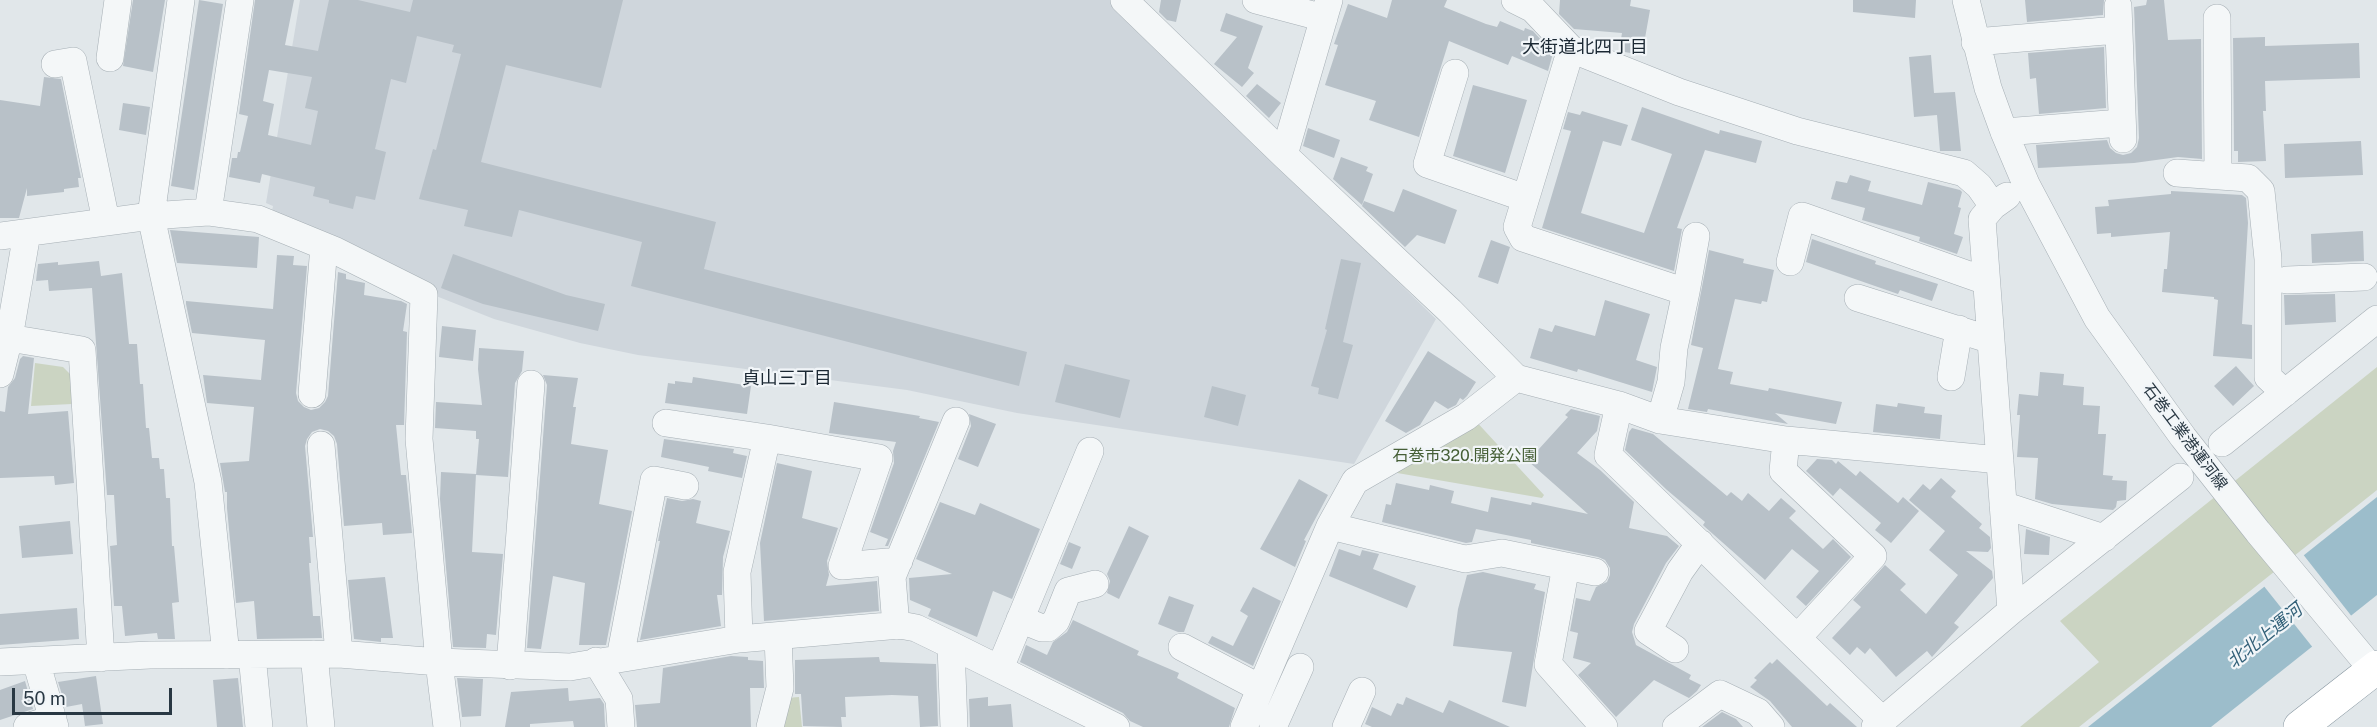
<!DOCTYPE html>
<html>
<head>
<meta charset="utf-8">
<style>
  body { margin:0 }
  #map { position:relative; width:2377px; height:727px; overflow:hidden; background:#e1e7ea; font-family:"Public Sans",sans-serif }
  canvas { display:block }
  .scale { position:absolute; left:12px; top:688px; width:160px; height:27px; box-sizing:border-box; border:3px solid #293843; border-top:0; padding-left:8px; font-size:18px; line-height:21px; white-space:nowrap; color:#293843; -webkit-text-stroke:4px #f1f5f8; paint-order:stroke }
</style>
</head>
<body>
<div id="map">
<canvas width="2377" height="727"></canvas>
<div class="scale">50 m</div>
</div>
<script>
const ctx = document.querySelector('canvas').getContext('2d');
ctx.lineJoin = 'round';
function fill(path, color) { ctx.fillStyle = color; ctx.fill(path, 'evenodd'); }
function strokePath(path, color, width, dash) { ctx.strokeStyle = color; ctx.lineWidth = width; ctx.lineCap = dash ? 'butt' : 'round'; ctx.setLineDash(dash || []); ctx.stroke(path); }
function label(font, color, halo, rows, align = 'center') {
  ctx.font = font + ' "Public Sans","Noto Sans JP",sans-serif'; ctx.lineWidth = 4.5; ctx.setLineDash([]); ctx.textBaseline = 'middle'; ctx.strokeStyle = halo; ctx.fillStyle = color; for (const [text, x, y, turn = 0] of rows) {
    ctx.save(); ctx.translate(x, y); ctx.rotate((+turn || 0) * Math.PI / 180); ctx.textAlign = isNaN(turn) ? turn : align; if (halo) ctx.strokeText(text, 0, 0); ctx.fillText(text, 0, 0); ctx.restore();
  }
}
fill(new Path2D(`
  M300,0H1110L1436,319L1354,464L1017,413L907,390L638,355L580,343L494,319L416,288L270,222L273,206L266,203Z`), '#cfd6dc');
fill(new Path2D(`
  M35,363L63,367L71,375L72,404L31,406Z
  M2377,367V490L2079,727H2020L2099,662L2060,621Z
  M1473,418L1544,495L1542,498L1380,470Z
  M799,697L802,727H778L787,698Z`), '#cbd4c2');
fill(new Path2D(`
  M2377,497V595L2211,727H2088Z`), '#9cbdcb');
fill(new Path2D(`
  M2302,553L2353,618L2314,649L2263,585Z`), '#e1e7ea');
fill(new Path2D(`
  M133,0H165L153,72L123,66Z
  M199,0L223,4L194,190L171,186Z
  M255,0H294L285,45L318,51L329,0H358L410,12L413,0H623L601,88L506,65L481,162L716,222L704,269L1027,352L1019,386L631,286L642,242L519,210L512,237L464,226L468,210L419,199L433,149L436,150L461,54L452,52L454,45L417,36L406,83L391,79L375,149L386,152L375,200L356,196L353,209L329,203V200L313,196L315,187L262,174L260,183L229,177L232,158H237L238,152H240L248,116L239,114ZM269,70L312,77L305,108L318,111L311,145L268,135L274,104L263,101Z
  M1161,0H1181L1176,22L1167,20L1159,12Z
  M1392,0H1447L1444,7L1486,24L1497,27L1500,21L1524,31L1525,28L1533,31L1553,53L1548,71L1512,56L1508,65L1449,41L1419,137L1369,120L1376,101L1325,85L1338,45L1334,44L1348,4L1387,18Z
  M1560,0H1631L1630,6L1650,10L1642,55L1619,51L1622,33L1574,29L1559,14Z
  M1853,0H1916L1915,18L1853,12Z
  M2025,0H2104L2103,15L2027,22Z
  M2147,0H2164L2168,40L2201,39L2202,159L2178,157L2134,163L2038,168L2036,145L2107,140L2110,148L2116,153L2123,155L2131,153L2137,147L2139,138L2134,7L2146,5Z
  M1226,13L1263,26L1248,68L1254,73L1242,87L1214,64L1237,37L1220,31Z
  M2265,37V46L2359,43L2360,78L2265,81L2266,111H2263L2266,161L2238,162V151H2234L2233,38Z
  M2104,47L2106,108L2039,114L2036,78L2030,79L2028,53Z
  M1931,55L1934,93L1955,92L1961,151H1940L1937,115L1914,117L1909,57Z
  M44,77L61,79L81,178H78L79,187L64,189V192L27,196V188L19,218H0V100L40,106Z
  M1257,84L1281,103L1269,118L1246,96Z
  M1473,85L1527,100L1505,173L1453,156Z
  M123,103L150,107L146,135L119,130Z
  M1642,107L1719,134L1720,130L1762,141L1756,163L1705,150L1677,228L1682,229L1674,271L1542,228L1571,131L1563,129L1568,112L1580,115L1582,111L1628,125L1621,146L1603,141L1581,213L1644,233L1672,154L1631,140Z
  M1308,128L1340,140L1334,158L1303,146Z
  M2361,141L2363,175L2285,178L2284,144Z
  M1341,157L1368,167L1366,171L1373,174L1362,205L1333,179Z
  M1850,175L1871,181L1868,191L1922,205L1928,182L1960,190L1962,192L1958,207L1961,208L1954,234L1963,237L1957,254L1919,241L1920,237L1862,220L1865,208L1831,199L1836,181L1847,183Z
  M1403,189L1457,210L1445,244L1417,235L1405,247L1362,206L1364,201L1394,212Z
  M2171,191L2242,195L2246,198L2248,223L2242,324L2252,325V359L2213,356L2218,300L2214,299V297L2162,292L2164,269H2167L2170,232L2111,237V233L2097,234L2095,207L2109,206L2108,200L2171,194Z
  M170,230L259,237L257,268L177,263Z
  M2363,231L2364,261L2312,263L2311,234Z
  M1812,239L1876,261L1875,264L1938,284L1932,301L1900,290L1898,294L1806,262Z
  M1491,240L1510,247L1498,284L1478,277Z
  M1709,250L1744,259L1743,263L1774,270L1767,302L1762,301L1761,304L1735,299L1718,369L1733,372L1730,384L1768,391L1769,388L1842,402L1836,424L1775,413L1788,424L1708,409L1707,412L1688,409L1703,348L1691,345Z
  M453,254L566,295L605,304L598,331L483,304L441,288Z
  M277,255L294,256L293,265L307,266L296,393L298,401L304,407L311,410L319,408L325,402L328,396L338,272L346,274V279L365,283L364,295L401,301L407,304L403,331L407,332L404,425H396L401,475H406L412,533L383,535L382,523L344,526L337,444L334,436L328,431L320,429L312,432L307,439L305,446L313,537H309L311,563H309L313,616H320L322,638L257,639L254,601L236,603L227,508V492H225L220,463L249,461L254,407L207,403L203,375L261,380L265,340L192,333L186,304V301L273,309Z
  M1341,259L1361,263L1343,342L1353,345L1338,399L1318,394L1319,388L1311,386L1327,330L1325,329Z
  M99,261L101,276L122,273L129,344H137L140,384H143L146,428H149L152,458H159L160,469H164L166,498H170L172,546H174L179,602L172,603L175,639H158L157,633L125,636L122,606H114L110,546L117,545L114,495H107L92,288L49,291L48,280L36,281L38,264L58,262V265Z
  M2335,294L2336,322L2285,325L2284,295Z
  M1605,300L1650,314L1636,360L1657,367L1652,392L1578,369L1577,372L1530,358L1539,328L1552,332L1555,325L1595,336Z
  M442,326L476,330L473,361L439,357Z
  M479,348L524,351L522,371L515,383L508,477L476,475L479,439H476V431L435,428L436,402L482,405L478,369Z
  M1428,351L1476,382L1467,396L1463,400L1460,398L1456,405L1448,409L1435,401L1420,425L1406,433L1385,421Z
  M23,356L34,358L28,414L68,411L74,483L55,485L54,476L0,478V411L5,412L8,387L15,378L20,359Z
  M1065,364L1130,380L1120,418L1055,402Z
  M2236,366L2254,386L2233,406L2214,386Z
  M2040,372L2064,374L2063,385L2084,387L2083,405L2100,406L2098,434H2106L2103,475L2113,476L2112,480L2127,481L2126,500L2117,501L2116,507L2113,510L2052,504L2035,499L2038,458L2017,457L2020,415H2017L2019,394L2038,396Z
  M543,375L578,378L573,407H576L571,444L608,450L599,504L632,511L606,645H579L585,583L553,576L541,649L527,648L547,385Z
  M693,377L751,386L747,414L665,403L668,383L675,384V381L692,383Z
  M1212,386L1246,395L1238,426L1204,417Z
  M834,402L920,416L919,418L939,422L888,546H885L888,539L870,532L894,463L893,451L896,442L829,433Z
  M1898,403L1925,407L1924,413L1942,415L1940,439L1873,432L1876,404L1897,407Z
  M1571,409L1600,416L1597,431L1577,453L1600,470L1634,502L1629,528L1667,536L1679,546L1666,563L1634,624L1632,632L1636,645L1691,675L1689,679L1701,685L1697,691L1689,698L1654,680L1616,717L1578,675L1591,663L1573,658L1578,633L1570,631L1576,598L1590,601L1596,587L1607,582L1610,575V568L1605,560L1598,557L1531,543V540L1476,529L1472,542L1466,543L1382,522L1386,504L1391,505L1396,483L1429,490L1430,485L1454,491L1451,503L1488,512L1491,497L1531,505L1532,502L1588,514L1528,461L1568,417L1565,415Z
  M969,414L996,424L978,467L958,459L971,426Z
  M1632,428L1653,434L1727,496L1731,492L1742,501L1748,493L1769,511L1781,498L1796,511L1789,518L1823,549L1833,539L1851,557L1806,606L1796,597L1819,571L1792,549L1765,580L1705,527L1703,525L1705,522L1667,490L1625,450L1629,432Z
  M664,439L734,449L733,453L747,456L742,478L708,471L709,467L661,457Z
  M1817,459L1832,460L1836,464L1838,461L1856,476L1860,471L1898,503L1903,497L1919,511L1891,543L1875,530L1881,523L1840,488L1833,496L1806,471Z
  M777,463L812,471L802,518L838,528L827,561L829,575L826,586L877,581L879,611L764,621L760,543Z
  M441,472L476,474L472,552L503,554L496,635L487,634L486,648L453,647L440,499Z
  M1941,478L1956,491L1951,497L1982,524L1979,528L1990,537L1991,548L1988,552L1966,551L1992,571L1993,578L1954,623L1959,627L1932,657L1927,651L1896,677L1870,648L1865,654L1857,647L1850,655L1832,638L1861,607L1853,600L1885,565L1906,584L1900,590L1926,614L1958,575L1929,550L1945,531L1909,500L1923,484L1930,490Z
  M1299,479L1328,495L1304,540L1306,541L1295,567L1260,549Z
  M667,498L682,501L693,499L701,501L696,523L730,531L723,557L722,595H717L721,626L640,640L660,541H658Z
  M940,502L975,515L980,503L1040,529L1012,599L993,591L977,637L928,616L931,609L910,600L909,578L952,574L916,559Z
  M70,521L73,554L22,558L19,526Z
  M1129,526L1149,536L1119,599L1107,593L1110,581L1107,574Z
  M2026,529L2050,537L2049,555L2024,554Z
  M1069,542L1081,547L1072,569L1060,564Z
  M1339,549L1360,556L1362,550L1379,554L1373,569L1416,586L1407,608L1329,576Z
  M1483,572L1536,584L1534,589L1545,592L1526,707L1502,702L1512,652L1453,646L1458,609L1467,575Z
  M385,577L393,638H381V642L354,639L348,580Z
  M1253,587L1281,601L1253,666L1208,643L1212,636L1233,646L1248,616L1240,611Z
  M1169,596L1194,605L1184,632H1178L1158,624Z
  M77,608L79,639L0,645V614Z
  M1073,620L1139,651L1137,655L1179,673L1177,678L1235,708L1229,727H1143L1130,721L1123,713L1020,662L1026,645L1047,655L1053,642L1067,632Z
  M731,656L748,657V660L763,661L764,688H750L751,727H637L635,705L660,703L663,668Z
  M879,657L880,662L936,664L938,726L920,727L918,696L892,695L845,697L846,717H841L842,727L803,726L801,694H795V660Z
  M1777,659L1827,706L1830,703L1857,727H1792L1770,701L1750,687L1757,680L1754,678L1770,662L1772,664Z
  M96,676L103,724L85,726L82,704L66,707L58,682Z
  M238,678L243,727H217L213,680Z
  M457,678L483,679L481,716L462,717Z
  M25,681L33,709L0,720V690Z
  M568,688L569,701L600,698L604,704L605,727H574L573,721L530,724V727H505L511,692Z
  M988,697V706L1011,704L1013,727H970L969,699Z
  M1406,697L1443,713L1449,700L1510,727H1372L1365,724L1372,707L1391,716L1397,703L1403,705Z
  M1722,712L1736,719L1743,727H1702Z`), '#b8c1c8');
const minor = new Path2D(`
  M181,0L151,216L208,482L226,655
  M1124,0L1284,155L1450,311L1516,378L1619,405L1660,420L1786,440L2000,460
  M1256,0L1324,18
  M1515,0L1533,9L1571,49L1679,92L1797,131L1964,173L1979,186L1993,206
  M1966,0L1988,88L2004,132L2026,184L2097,318L2183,437L2258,532L2373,670
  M2118,6L2123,139
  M2217,18L2218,176
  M1975,42L2117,30
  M1571,49L1517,227L1523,238L1686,292L1674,348L1671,382L1660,420
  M110,58L118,0
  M55,64L73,61L106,221
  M1455,73L1427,164L1525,198
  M2004,132L2121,123
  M1284,155L1329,0
  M2177,173L2248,178L2261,191L2268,259V377L2285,393
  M2007,196L1993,206L1982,219L2011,611
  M208,212L240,0
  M0,236L151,216L208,212L258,219L336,251L424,295L419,439L439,662L447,727
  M1790,262L1802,216L1986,281
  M2287,280L2364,277
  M1686,292L1696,236
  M1858,298L1991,340
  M9,338L82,350L101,658
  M0,374L9,338L27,233
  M1951,377L1959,329
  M312,394L324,246
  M1619,405L1608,455L1883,721
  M666,423L767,438L737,572L739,639
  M767,438L879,458L842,566L899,561
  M1786,440L1783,471L1873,556L1798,637
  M2222,443L2377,319
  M321,445L339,654
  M2003,505L2104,538
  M1330,526L1465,559L1502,553L1595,572
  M1566,566L1548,664L1604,727
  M1020,619L1042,628H1048L1056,621L1068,591L1095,584
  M896,626L892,577L956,421
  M951,645L954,727
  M1182,647L1260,688
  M1675,649L1648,631L1680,571L1700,543
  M314,654L321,727
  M252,655L259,727
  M620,658L654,480L685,486
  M36,661L55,727
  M596,661L619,699L621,727
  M0,662L150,655L339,654L439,662L570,667L739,639L900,625L916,628L951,645L1116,727
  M510,666L531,384
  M1000,668L1090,451
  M27,727L53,719
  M770,727L780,688L778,636
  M1244,727L1330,526L1355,481L1466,417L1516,378
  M1273,727L1300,667
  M1346,727L1362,691
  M1676,727L1720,694L1758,712L1771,727
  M1875,727L2011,611L2180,477`);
const highway = new Path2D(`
  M2300,727L2377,667`);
strokePath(minor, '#a6afb5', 28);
strokePath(highway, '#8897a1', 34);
strokePath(minor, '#f4f7f8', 27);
strokePath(highway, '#fff', 33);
label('16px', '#293843', '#f1f5f8', [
  ["石巻工業港運河線",2185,437,53]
]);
label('16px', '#465f36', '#f1f5f8', [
  ["石巻市320.開発公園",1465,456]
]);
label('18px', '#1b2833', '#f1f5f8', [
  ["大街道北四丁目",1585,47],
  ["貞山三丁目",787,378]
]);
label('italic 18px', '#326078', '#f1f5f8', [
  ["北北上運河",2265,636,-39]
]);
</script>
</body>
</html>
